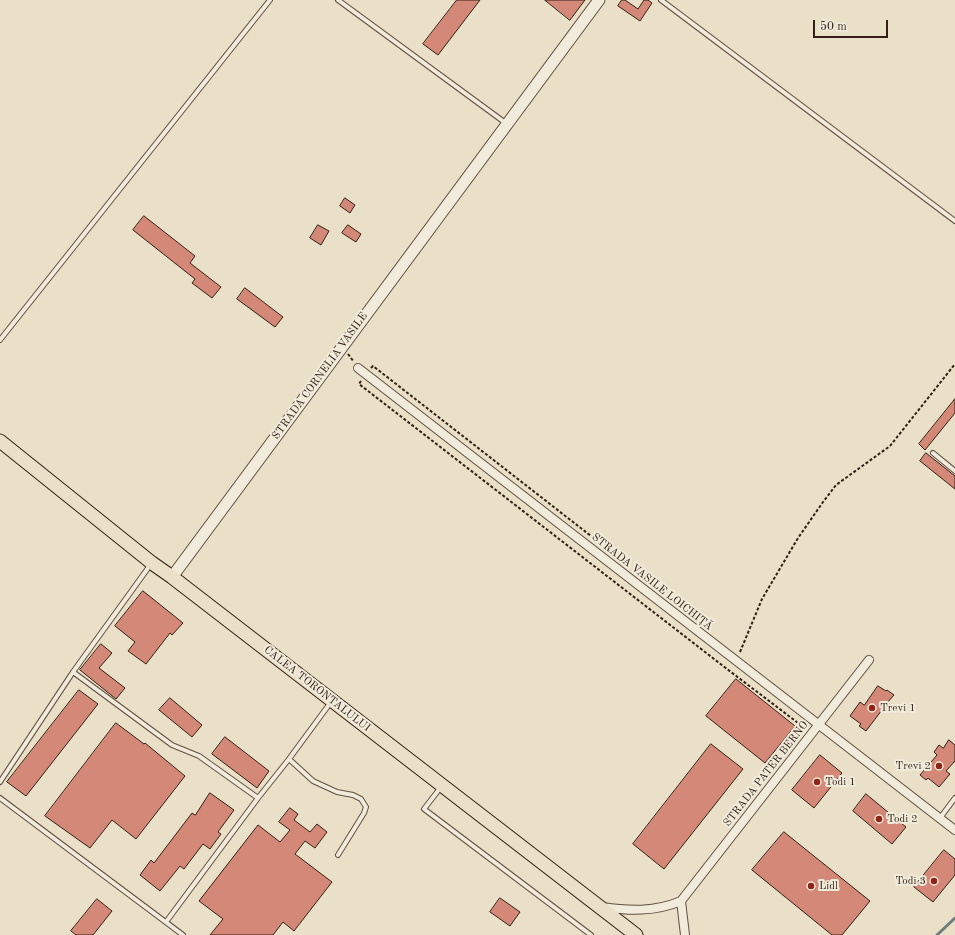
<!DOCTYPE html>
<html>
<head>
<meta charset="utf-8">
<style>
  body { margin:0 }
  #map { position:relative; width:955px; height:935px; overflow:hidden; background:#eae0c7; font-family:"Old Standard TT",serif }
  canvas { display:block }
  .scale { position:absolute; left:813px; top:20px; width:75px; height:18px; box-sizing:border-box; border:2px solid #331f15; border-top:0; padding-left:5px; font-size:12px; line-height:14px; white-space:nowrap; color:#331f15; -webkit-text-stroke:3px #f1ebdb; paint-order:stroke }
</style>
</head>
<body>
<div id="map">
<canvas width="955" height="935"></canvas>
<div class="scale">50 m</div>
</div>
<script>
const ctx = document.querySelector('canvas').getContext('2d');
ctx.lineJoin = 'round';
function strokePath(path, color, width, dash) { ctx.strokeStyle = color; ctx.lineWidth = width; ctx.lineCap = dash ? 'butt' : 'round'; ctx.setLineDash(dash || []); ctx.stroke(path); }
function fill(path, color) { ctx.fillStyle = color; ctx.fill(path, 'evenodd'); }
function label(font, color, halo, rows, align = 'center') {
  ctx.font = font + ' "Old Standard TT",serif'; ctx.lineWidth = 4; ctx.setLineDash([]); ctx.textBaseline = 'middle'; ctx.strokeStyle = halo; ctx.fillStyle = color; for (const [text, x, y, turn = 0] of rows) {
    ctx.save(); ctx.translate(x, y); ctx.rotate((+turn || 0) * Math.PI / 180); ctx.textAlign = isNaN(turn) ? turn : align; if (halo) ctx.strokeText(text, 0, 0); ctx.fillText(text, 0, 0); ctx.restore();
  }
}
strokePath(new Path2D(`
  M937,935L955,918`), '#717d79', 3);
const building = new Path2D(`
  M457,0H480L438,55L423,44Z
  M545,0H585L570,20Z
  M622,0H625L638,9L644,0H648L652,3L640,21L618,6Z
  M345,198L355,205L350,213L340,206Z
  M144,216L195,256L190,263L221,287L212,298L192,283L195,279L133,230Z
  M318,225L329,231L321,245L310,238Z
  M348,225L361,234L356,242L342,233Z
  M245,288L283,317L275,327L237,299Z
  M955,399V413L925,450L919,444Z
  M926,453L955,476V489L920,461Z
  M143,591L183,623L172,635L170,633L146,664L128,651L135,642L115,626Z
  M101,644L112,653L99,668L125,688L116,699L80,670Z
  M736,679L795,726L765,763L706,716Z
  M878,686L886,691L887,690L894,695L887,703L891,705L885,712L882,710L866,731L859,726L861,724L850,716L860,702L864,705Z
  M79,690L98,704L26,796L7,782Z
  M170,698L202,725L192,737L159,710Z
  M116,723L144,744L145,743L185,776L136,839L112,820L90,848L45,816Z
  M225,737L269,771L257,788L212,754Z
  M949,740L955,745V761L946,771L950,774L939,787L928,778L926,780L920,775L937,755L934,752L939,745L943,748Z
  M711,744L743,769L664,869L633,844Z
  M820,755L842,773L814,808L792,790Z
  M210,793L234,810L218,832L221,834L210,849L203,844L184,869L180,866L160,891L140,875L151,860L154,863L192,813L195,815Z
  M866,794L906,827L892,844L853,811Z
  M290,808L298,814L294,820L310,832L317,824L327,832L315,848L305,841L295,854L332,882L294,931L283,922L273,935H210L223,919L199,901L258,825L280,842L290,830L279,822Z
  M784,832L870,901L842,935H832L752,870Z
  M944,850L955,859V875L933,902L914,887Z
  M500,898L520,912L510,926L490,912Z
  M97,899L112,911L93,935H76L71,931Z`);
fill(building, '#d38878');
strokePath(building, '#331f15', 1);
const service = new Path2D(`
  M338,0L507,124
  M661,0L955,221
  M0,340L270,0
  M933,453L955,471
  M73,672L172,745L199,756L258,798L289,759L331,702
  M289,759L313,781L337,792L353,795L361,799L366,807L364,813L338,855
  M0,782L73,672L151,564
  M441,787L424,809L591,935
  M0,798L183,935
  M940,818L955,798
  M166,922L258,798`);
const minor = new Path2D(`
  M358,368L955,830
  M681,901L685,935
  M602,907C629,911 655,912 681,901L869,660`);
const tertiary = new Path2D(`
  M172,577L599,0`);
const primary = new Path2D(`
  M0,441L152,563L172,577L636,935`);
strokePath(service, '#614f42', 6);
strokePath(minor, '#614f42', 10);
strokePath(tertiary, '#614f42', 13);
strokePath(primary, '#331f15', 15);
strokePath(new Path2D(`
  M348,354L354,362
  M371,368L373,366L591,536
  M361,381L359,384L727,669L806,729
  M740,652L762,599L798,538L823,502L836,485L890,446L955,364`), '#331f15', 2, [3, 2]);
strokePath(service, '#f1ebdb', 4);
strokePath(minor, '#f1ebdb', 8);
strokePath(tertiary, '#f1ebdb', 11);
strokePath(primary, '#eae0c7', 13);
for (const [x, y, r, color] of [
  [872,708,4,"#8f2418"],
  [939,766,4,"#8f2418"],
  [817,782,4,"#8f2418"],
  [879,819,4,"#8f2418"],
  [934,881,4,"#8f2418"],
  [811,886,4,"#8f2418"]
]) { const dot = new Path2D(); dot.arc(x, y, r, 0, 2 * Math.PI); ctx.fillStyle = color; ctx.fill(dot); strokePath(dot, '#f1ebdb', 1.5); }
label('11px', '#331f15', '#f1ebdb', [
  ["STRADA CORNELIA VASILE",320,376,-54],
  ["STRADA VASILE LOICHIȚĂ",652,582,38],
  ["CALEA TORONTALULUI",317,689,38],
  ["STRADA PATER BERNO",766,774,-52]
]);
label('11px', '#331f15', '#f1ebdb', [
  ["Trevi 1",880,708],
  ["Trevi 2",931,766,"right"],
  ["Todi 1",825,782],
  ["Todi 2",887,819],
  ["Todi 3",926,881,"right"],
  ["Lidl",819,886]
], 'left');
</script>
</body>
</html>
